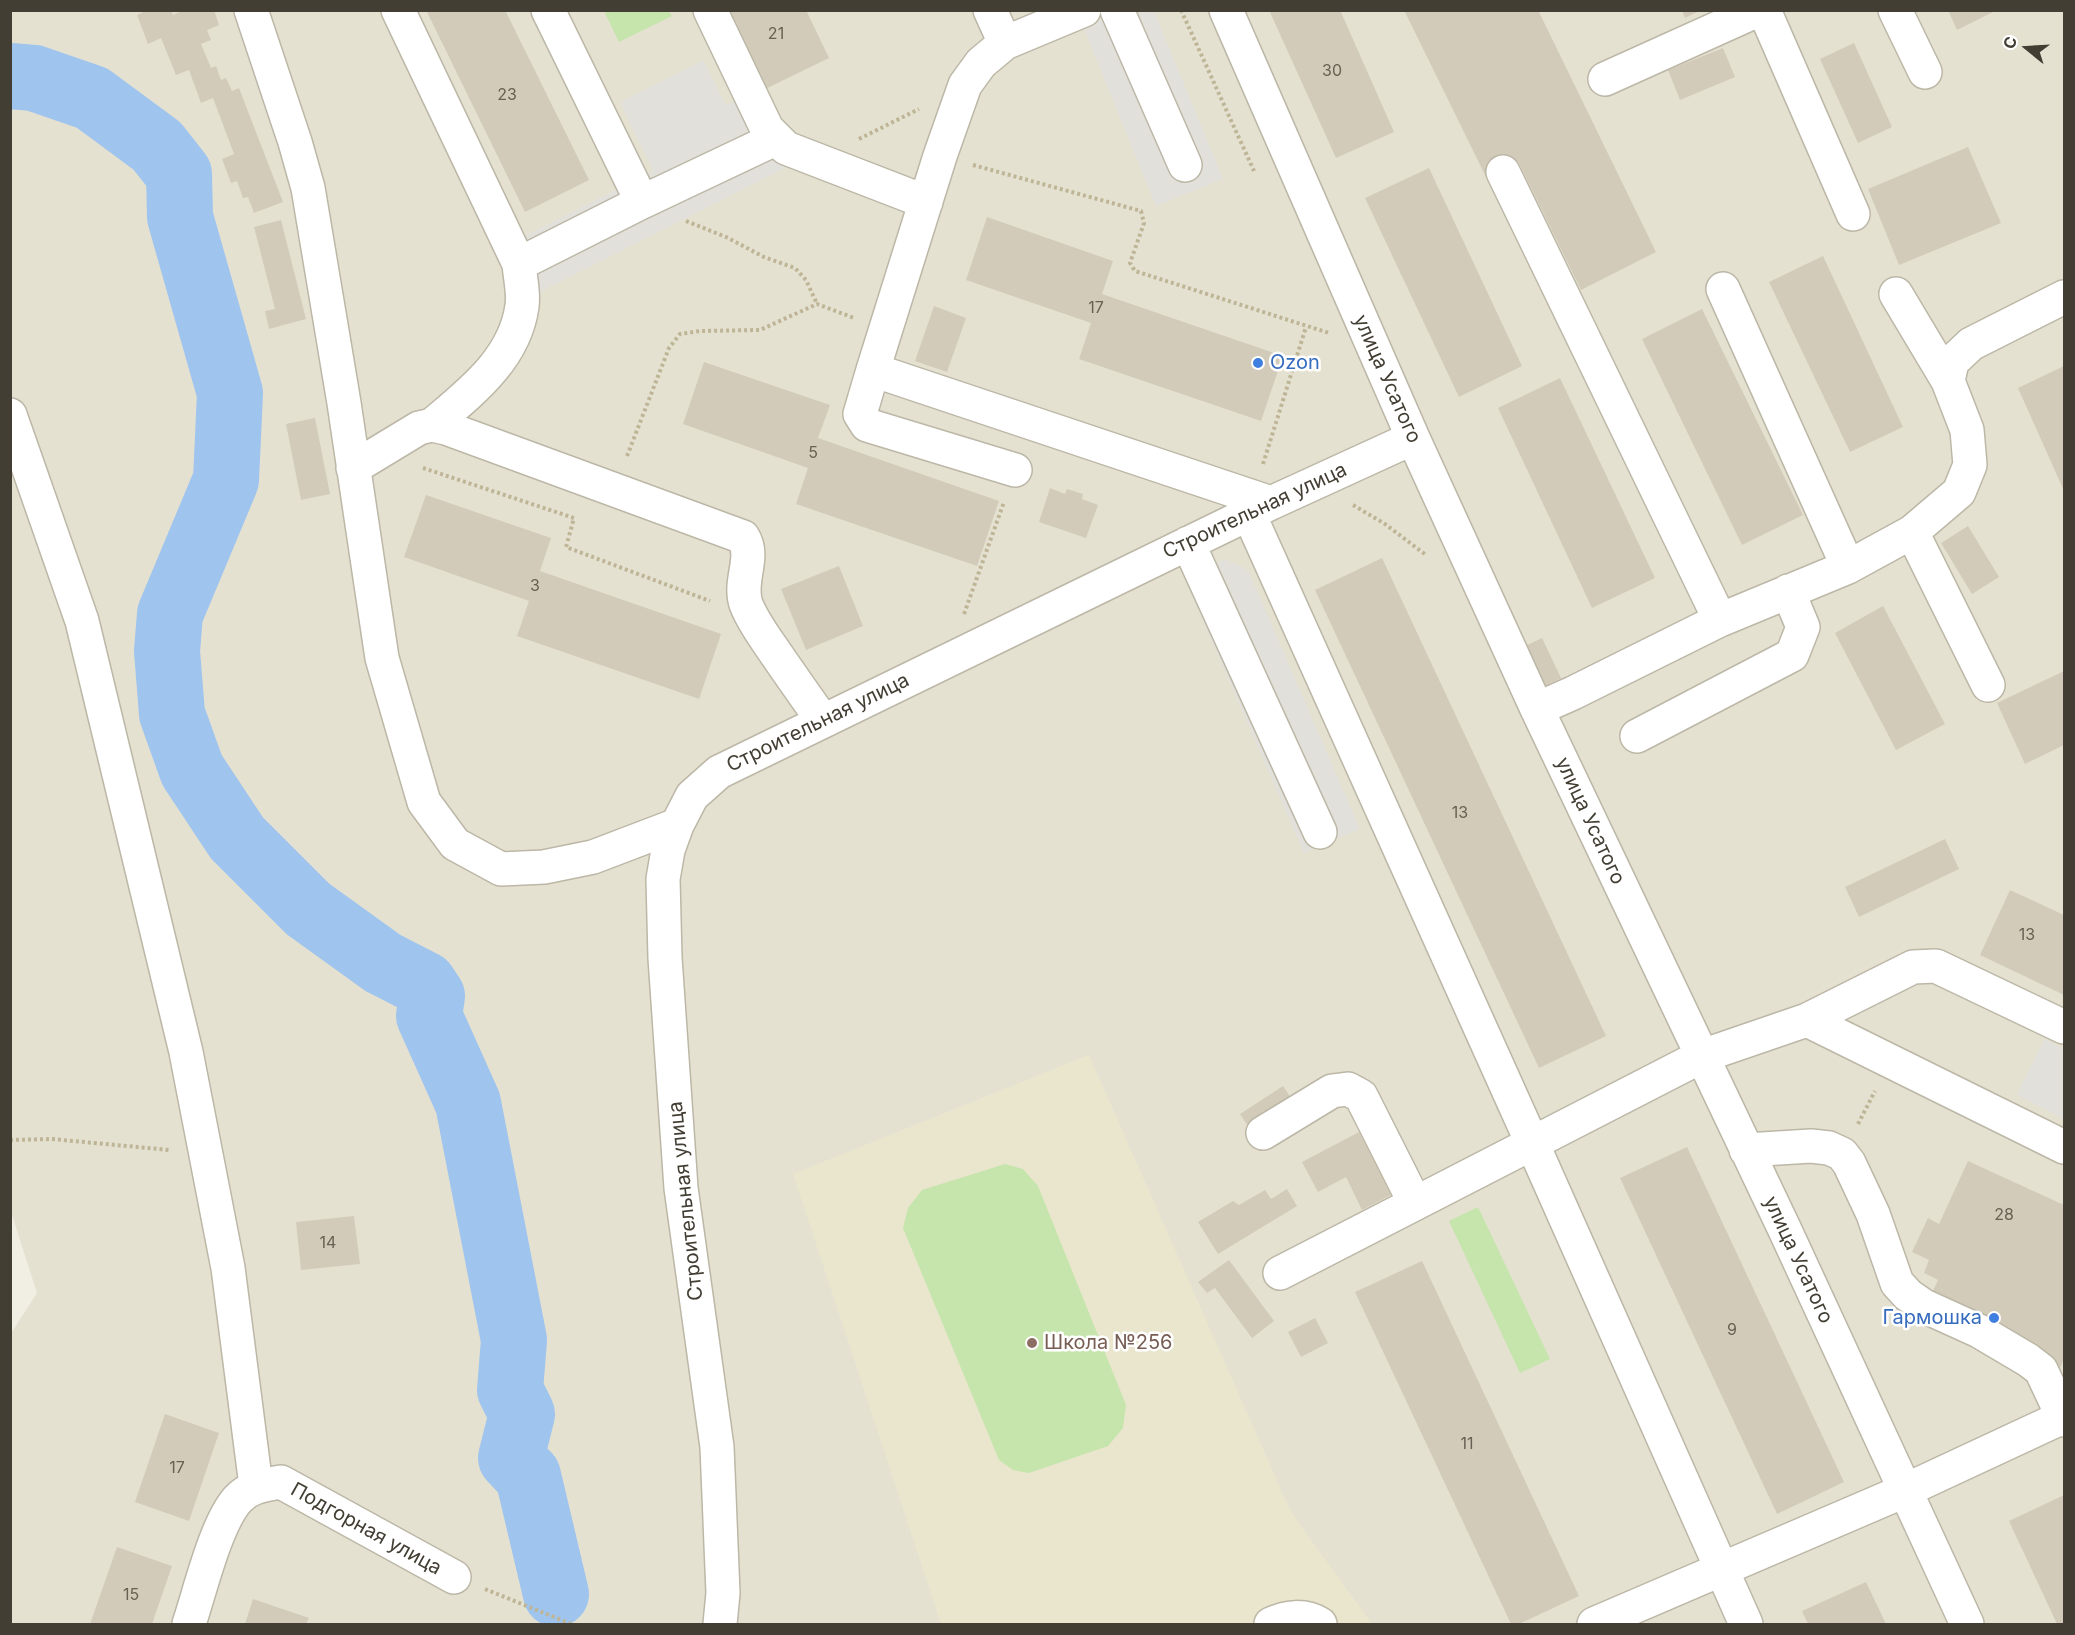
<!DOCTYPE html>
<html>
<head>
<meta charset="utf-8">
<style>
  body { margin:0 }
  #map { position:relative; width:2075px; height:1635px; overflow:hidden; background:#f1efe3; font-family:Inter,sans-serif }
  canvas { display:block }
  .frame { position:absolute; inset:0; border:12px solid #433e33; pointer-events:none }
  .north { position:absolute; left:1997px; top:18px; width:60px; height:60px; -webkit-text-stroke:4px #fff; paint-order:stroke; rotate:288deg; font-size:16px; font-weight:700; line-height:24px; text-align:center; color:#433e33 }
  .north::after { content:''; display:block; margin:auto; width:21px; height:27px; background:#433e33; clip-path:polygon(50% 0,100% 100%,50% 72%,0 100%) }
</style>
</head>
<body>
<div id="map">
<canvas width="2075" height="1635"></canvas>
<div class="frame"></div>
<div class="north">С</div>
</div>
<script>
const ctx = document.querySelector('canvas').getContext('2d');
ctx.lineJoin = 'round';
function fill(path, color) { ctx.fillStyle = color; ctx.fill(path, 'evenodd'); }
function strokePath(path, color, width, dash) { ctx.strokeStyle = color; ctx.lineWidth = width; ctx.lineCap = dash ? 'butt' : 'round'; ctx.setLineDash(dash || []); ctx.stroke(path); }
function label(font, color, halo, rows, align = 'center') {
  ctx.font = font + ' Inter,sans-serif'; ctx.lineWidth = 5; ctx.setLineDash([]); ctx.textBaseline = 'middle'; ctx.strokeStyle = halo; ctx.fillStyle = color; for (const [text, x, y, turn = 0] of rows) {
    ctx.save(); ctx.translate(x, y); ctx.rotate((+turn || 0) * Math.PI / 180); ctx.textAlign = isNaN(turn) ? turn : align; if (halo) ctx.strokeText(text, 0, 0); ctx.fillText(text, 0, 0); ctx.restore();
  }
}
fill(new Path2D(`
  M11,11H2064V1624H11L10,1335L37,1293L10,1209Z`), '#e5e1d1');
fill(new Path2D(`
  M1089,1055L1291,1512L1372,1624H941L793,1174Z`), '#eae5cd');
fill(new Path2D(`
  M604,11H669L672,16L619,42Z
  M1005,1164L1023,1169L1038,1186L1126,1405L1123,1428L1108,1446L1029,1473L1013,1470L999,1460L903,1228L908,1208L922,1190Z
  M1478,1207L1550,1359L1520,1373L1449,1221Z`), '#c5e5ac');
fill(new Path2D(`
  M1109,11H1154L1223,179L1156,206L1081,22Z
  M703,60L726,105L754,91L791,165L540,292L515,241L653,171L620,102Z
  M1225,559L1248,570L1360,829L1304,853L1184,577Z
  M2044,1039L2064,1049V1119L2017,1095Z`), '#e2e0db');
strokePath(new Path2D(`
  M10,76L34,78L92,98L157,146L179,174L180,217L230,393L226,480L170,614L167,651L172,714L192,770L237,838L308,909L383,963L424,984L432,996L429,1016L468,1103L514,1340L510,1390L522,1414L511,1458L528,1476L556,1594`), '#9fc4ee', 66);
fill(new Path2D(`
  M147,10H171L173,15L184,10H214L219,25L207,30L211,40L201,44L211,68L216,66L221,80L226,78L232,91L239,88L283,202L254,213L248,197L243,198L237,181L231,183L222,159L234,154L213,98L201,103L189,70L176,75L161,38L148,44L137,15Z
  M426,10H505L589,180L525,212Z
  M722,10H806L829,58L761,91Z
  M1269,10H1340L1394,132L1336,158Z
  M1404,10H1538L1656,252L1581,290L1518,161L1486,177Z
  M1682,10H1701L1685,18Z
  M1948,10H1997L1957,30Z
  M1854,43L1892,127L1858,143L1820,59Z
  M1723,48L1735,77L1680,100L1668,70Z
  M1968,147L2001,223L1899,265L1868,189Z
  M1429,168L1522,366L1459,397L1365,198Z
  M987,217L1113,261L1102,294L1283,356L1261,421L1079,359L1091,323L966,280Z
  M281,220L306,319L269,329L265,311L275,309L254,227Z
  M1823,256L1903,427L1850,452L1769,282Z
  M934,306L966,318L947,372L915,361Z
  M1702,309L1803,515L1742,545L1642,339Z
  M704,362L830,405L818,438L999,501L977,566L796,504L808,468L683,424Z
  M2064,366V491L2018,388Z
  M1560,378L1655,578L1592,608L1498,408Z
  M315,418L330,494L301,500L286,424Z
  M1050,488L1065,494L1067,489L1083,494L1082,499L1098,505L1086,538L1039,522Z
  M426,495L551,538L540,571L721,634L699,699L517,636L529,601L404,557Z
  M1968,526L1999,577L1972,594L1941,543Z
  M1382,558L1606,1036L1539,1068L1315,590Z
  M839,566L863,626L806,650L781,589Z
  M1883,606L1945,724L1896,750L1835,633Z
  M1542,638L1561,678L1538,689L1519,649Z
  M2064,671V745L2025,764L1997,703Z
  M1945,839L1959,869L1859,917L1845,887Z
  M2010,890L2064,915V995L1980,955Z
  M1283,1086L1295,1104L1252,1132L1240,1114Z
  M1359,1132L1391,1195L1362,1210L1346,1177L1318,1192L1302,1162Z
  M1687,1147L1844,1482L1777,1514L1620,1178Z
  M1968,1161L2064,1205V1359L2060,1368L1940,1312L1932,1293L1938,1280L1924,1273L1929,1260L1912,1252L1928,1218L1939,1224Z
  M1287,1189L1297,1206L1218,1254L1198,1222L1233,1201L1239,1205L1265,1190L1271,1199Z
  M354,1216L360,1264L301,1270L296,1222Z
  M1229,1260L1274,1321L1252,1338L1215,1288L1207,1293L1198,1282Z
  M1422,1261L1579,1596L1519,1624H1511L1355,1292Z
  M1315,1318L1328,1343L1301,1357L1288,1332Z
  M165,1414L219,1433L189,1521L135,1502Z
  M2064,1495V1624H2057L2009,1521Z
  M117,1547L172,1566L152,1624H90Z
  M1866,1582L1886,1624H1808L1802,1611Z
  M253,1599L309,1618L306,1624H245Z`), '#d2cbb9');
const minor = new Path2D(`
  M251,10L295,142L308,188L344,403L382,658L424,802L455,844L501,869L544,867L593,857L677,825
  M398,10L519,264L642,202L548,10
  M710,10L767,129L786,148L926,202
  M990,10L1005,43
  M1084,10L1005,43L981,63L965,85L940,156L873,370L1271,503
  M1117,10L1185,165
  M1226,10L1413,438L1537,709L1784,1228L1967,1624
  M1764,10L1853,214
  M1895,10L1925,72
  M1605,79L1758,10
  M1503,172L1720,620
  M642,202L775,139
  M1723,289L1848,567
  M1896,294L1948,381
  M873,370L860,414L867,425L1015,470
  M10,415L82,621L186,1052L228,1268L256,1486
  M432,425C470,393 515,359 522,306C524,293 520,277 519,264
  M353,468L419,428L432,425L446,428L743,537C756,557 738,581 746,604C752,620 763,635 772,648C789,673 806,697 823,721
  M1249,514L1533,1145L1746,1624
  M1912,532L1988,685
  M1188,543L1320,832
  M1537,709L1573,693L1720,620L1848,567L1912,532L1959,492L1970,465L1967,430L1948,381L1952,362L1971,344L2064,297
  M1637,736L1792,655L1803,627L1788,591
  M1807,1020L1913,967L1936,966L2064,1027
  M1263,1133L1332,1091L1348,1089L1361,1096L1415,1203
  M1746,1150L1811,1146L1829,1148L1842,1154L1849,1163L1873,1214L1897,1283L1908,1295L1924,1306L1979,1331L2028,1360L2041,1370L2063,1417
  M1280,1273L1702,1056L1807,1020L2064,1147
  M189,1624C200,1591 216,1523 238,1499C250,1486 265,1485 281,1482L454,1577
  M720,1624L723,1593L717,1447L681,1188L665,958L663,879L668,850L677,825L692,796L719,772L1271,503L1413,438
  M1271,1624C1286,1617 1304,1614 1320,1624
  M1594,1624L1904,1491L2063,1417L2064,1420`);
strokePath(minor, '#bcb7a6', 36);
strokePath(new Path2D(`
  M1181,10L1254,171
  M859,139L919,109
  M973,165L1141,211L1144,223L1130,263L1135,271L1329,333
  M686,221L726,237L764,257L795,268L806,280L817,304
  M627,456L669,348L680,334L700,331L760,330L817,304L854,318
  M1263,464L1306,327
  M423,468L574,518L566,547L710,601
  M1353,505L1385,524L1426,555
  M964,614L1004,502
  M1858,1124L1875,1091
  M10,1140L52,1139L169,1150
  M485,1589L571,1624`), '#beb597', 4, [3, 3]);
strokePath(minor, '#fff', 33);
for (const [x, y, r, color] of [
  [1258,363,6,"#3f7fe0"],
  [1994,1318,6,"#3f7fe0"],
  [1032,1343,6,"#8d6e63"]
]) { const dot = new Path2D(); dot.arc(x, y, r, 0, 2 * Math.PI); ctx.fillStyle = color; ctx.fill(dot); strokePath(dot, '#fff', 2); }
label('16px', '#676154', null, [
  ["21",776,34],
  ["30",1332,71],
  ["23",507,95],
  ["17",1096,308],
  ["5",813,453],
  ["3",535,586],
  ["13",1460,813],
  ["13",2027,935],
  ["28",2004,1215],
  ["14",328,1243],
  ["9",1732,1330],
  ["11",1467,1444],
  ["17",177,1468],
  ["15",131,1595]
]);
label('20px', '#366cbe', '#fff', [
  ["Ozon",1270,363],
  ["Гармошка",1982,1318,"right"]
], 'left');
label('20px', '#433e33', '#fff', [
  ["улица Усатого",1387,379,66],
  ["Строительная улица",1255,511,-25],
  ["Строительная улица",818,723,-26],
  ["улица Усатого",1590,821,65],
  ["Строительная улица",686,1201,-96],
  ["улица Усатого",1798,1260,65],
  ["Подгорная улица",366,1529,29]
]);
label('20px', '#785e54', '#fff', [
  ["Школа №256",1044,1343]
], 'left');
</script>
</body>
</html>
